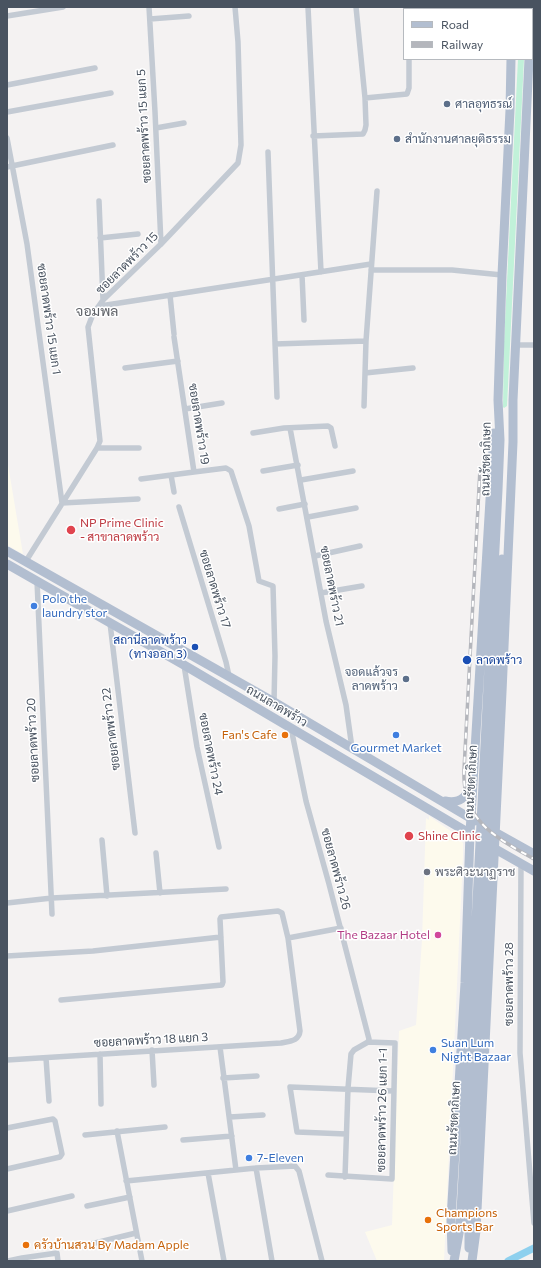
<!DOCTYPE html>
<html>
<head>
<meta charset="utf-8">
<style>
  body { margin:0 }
  #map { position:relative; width:541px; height:1268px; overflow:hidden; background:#f4f2f2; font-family:Commissioner,sans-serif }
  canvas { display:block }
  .frame { position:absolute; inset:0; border:8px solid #495360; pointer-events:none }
  .legend { position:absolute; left:403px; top:8px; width:130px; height:52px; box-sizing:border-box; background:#fff; border:1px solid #b6babf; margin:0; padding:5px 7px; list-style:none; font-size:12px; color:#495360 }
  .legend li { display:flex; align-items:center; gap:8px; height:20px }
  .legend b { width:20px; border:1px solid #b6babf }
</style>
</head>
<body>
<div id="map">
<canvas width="541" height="1268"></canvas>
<div class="frame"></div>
<ul class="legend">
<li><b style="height:5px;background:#b2bed0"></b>Road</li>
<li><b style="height:5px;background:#b4b6bc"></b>Railway</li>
</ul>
</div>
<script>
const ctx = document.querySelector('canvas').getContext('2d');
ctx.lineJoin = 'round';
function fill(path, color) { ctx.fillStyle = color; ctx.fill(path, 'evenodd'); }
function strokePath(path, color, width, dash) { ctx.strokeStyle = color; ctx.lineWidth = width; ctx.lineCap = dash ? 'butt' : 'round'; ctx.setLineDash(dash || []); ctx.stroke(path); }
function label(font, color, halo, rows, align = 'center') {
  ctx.font = font + ' Commissioner,Sarabun,sans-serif'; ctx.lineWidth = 3; ctx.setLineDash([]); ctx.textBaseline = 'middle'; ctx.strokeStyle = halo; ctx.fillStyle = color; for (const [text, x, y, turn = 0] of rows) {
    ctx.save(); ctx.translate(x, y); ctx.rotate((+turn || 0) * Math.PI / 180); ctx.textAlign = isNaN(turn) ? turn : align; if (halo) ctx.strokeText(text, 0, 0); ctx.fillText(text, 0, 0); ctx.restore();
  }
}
fill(new Path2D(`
  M7,459L23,554L7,545Z
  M429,816L459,837L463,843V857L444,1261H377L365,1232L392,1225L399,1031L416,1025L422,940L426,818L429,820Z`), '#fdfaed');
fill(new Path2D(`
  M518,59H524L507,406L504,408L503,407L504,342Z`), '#c1f1d9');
strokePath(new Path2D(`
  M508,1261L534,1248`), '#8ed0ee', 7);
strokePath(new Path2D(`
  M149,7L155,112L161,244
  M308,7L321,272
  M356,7L365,98L407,94L409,88V59
  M7,16L63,7
  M150,19L189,16
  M7,85L95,68
  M7,112L111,93
  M156,128L184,123
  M313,136L363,134L365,130L366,125L365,98
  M7,138L27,244L62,503L138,499
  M268,152L277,397
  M7,167L113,145
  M99,201L103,300
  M100,238L138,234
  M371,270H452L502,275
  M302,275L304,320
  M170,295L174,334
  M100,306L371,264
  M174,337L194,472L226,468L231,471L249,526L259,581L273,586L275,656L274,702
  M275,344L366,341
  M516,345H534
  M125,368L178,361
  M365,373L413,368
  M364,406L366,341L377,191
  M185,409L222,403
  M290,428L326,621L346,705L352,748
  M253,433L284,428L328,426L331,428L335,446
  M97,448H139
  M263,471L298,465
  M171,475L174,492
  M141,479L194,472
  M301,480L353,471
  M179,507L226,662L229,676
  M279,509L305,504
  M308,517L356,508
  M315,556L360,546
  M26,561L97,448L100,441L88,327L93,314L103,300L161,244L238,163L241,145L238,42L235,7
  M37,581L52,914
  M321,593L362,586
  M110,623L135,833
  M184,665L197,747L219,847
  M291,728L306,801L329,884L369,1039L368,1042L354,1050L351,1054L348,1088L345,1177
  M102,840L107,896
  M156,853L160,893
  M521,863L520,1053L534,1223
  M7,903L52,898L226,889
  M288,938L341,928
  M7,956L93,951L221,937
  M220,1047L236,1170
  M152,1050L154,1085
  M100,1054L101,1104
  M46,1058L49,1101
  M7,1060L281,1043C290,1041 299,1041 300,1031L288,938L282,913L278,911L221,917L220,919L223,982L222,985L61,1000
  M223,1078L257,1076
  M230,1117L263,1115
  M7,1128L53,1119L55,1121L62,1154L60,1157L7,1169
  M117,1131L142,1261
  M346,1134L297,1132L290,1087L393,1091
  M85,1135L165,1127
  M183,1140L232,1136
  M256,1168L272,1261
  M208,1173L224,1261
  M328,1175L392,1179L395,1043L368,1042
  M126,1181L256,1168L295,1166L299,1171L322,1261
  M87,1206L130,1197
  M7,1211L72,1196
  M91,1244L136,1233
  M22,1258L57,1253L58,1261
  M8,1261L22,1258L23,1261`), '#c3cad3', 5.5);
strokePath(new Path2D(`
  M513,9V7
  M531,9V7
  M7,551L274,702L475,821
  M7,564L184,665L474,836
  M445,801C458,804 467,798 471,785
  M491,830L534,854
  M490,846L534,871
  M469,1248V1229L502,559
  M452,1251L451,1219L465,983L470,833L494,433
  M454,1261L460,1228L463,1176L498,490L500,440L498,400L502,275L510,110L511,59
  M472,1261L476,1231L502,692L513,442V400L529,59`), '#b2bed0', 9);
const rail = new Path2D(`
  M480,469L464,770C462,821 495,837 534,859`);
strokePath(rail, '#b4b6bc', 3.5);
strokePath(rail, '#fff', 2, [6]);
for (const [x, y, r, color] of [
  [447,104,4,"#5c6f8a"],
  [397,139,4,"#5c6f8a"],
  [71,530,5,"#e0444e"],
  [34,606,4,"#3f7fe0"],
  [195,647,4,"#1a4fb4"],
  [467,660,5,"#1a4fb4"],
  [406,679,4,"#5c6f8a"],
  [285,735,4,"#e8710a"],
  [396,735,4,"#3f7fe0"],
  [409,836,5,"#e0444e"],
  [427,872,4,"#6b7280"],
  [438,935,4,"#d1479c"],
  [433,1050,4,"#3f7fe0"],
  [249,1158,4,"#3f7fe0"],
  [428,1220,4,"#e8710a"],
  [26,1245,4,"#e8710a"]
]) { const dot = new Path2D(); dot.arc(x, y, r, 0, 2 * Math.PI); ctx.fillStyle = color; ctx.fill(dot); strokePath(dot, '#fff', 1.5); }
label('12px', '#4e5e75', '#fff', [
  ["ศาลอุทธรณ์",455,104],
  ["สำนักงานศาลยุติธรรม",405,139],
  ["จอดแล้วจร",398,672,"right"],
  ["ลาดพร้าว",398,686,"right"]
], 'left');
label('12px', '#495360', '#fff', [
  ["ซอยลาดพร้าว 15 แยก 5",144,126,-93],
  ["ซอยลาดพร้าว 15",127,263,-45],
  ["ซอยลาดพร้าว 15 แยก 1",49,319,82],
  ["ซอยลาดพร้าว 19",199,424,81],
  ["ถนนรัชดาภิเษก",486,459,-89],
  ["ซอยลาดพร้าว 21",332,586,79],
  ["ซอยลาดพร้าว 17",215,589,73],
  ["ถนนลาดพร้าว",277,706,31],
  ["ซอยลาดพร้าว 22",111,729,-97],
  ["ซอยลาดพร้าว 20",33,740,-93],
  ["ซอยลาดพร้าว 24",211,754,79],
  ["ถนนรัชดาภิเษก",471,782,-87],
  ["ซอยลาดพร้าว 26",336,869,75],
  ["ซอยลาดพร้าว 28",509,984,-90],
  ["ซอยลาดพร้าว 18 แยก 3",151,1040,-3],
  ["ซอยลาดพร้าว 26 แยก 1-1",382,1110,-89],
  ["ถนนรัชดาภิเษก",454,1118,-87]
]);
label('12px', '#be3a42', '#fff', [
  ["NP Prime Clinic",80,523],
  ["- สาขาลาดพร้าว",80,537],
  ["Shine Clinic",418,836]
], 'left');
label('12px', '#366cbe', '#fff', [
  ["Polo the",42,599],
  ["laundry stor",42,613],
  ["Gourmet Market",396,748,"center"],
  ["Suan Lum",441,1043],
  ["Night Bazaar",441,1057],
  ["7-Eleven",257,1158]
], 'left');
label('12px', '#164399', '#fff', [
  ["สถานีลาดพร้าว",187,640],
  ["(ทางออก 3)",187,654],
  ["ลาดพร้าว",476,660,"left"]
], 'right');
label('12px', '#c56008', '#fff', [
  ["Fan's Cafe",277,735,"right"],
  ["Champions",436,1213],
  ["Sports Bar",436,1227],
  ["ครัวบ้านสวน By Madam Apple",34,1245]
], 'left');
label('12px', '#5b616d', '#fff', [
  ["พระศิวะนาฏราช",435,872]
], 'left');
label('12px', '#b23c85', '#fff', [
  ["The Bazaar Hotel",430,935]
], 'right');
label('14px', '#5e6167', '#fff', [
  ["จอมพล",97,311]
]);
</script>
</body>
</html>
